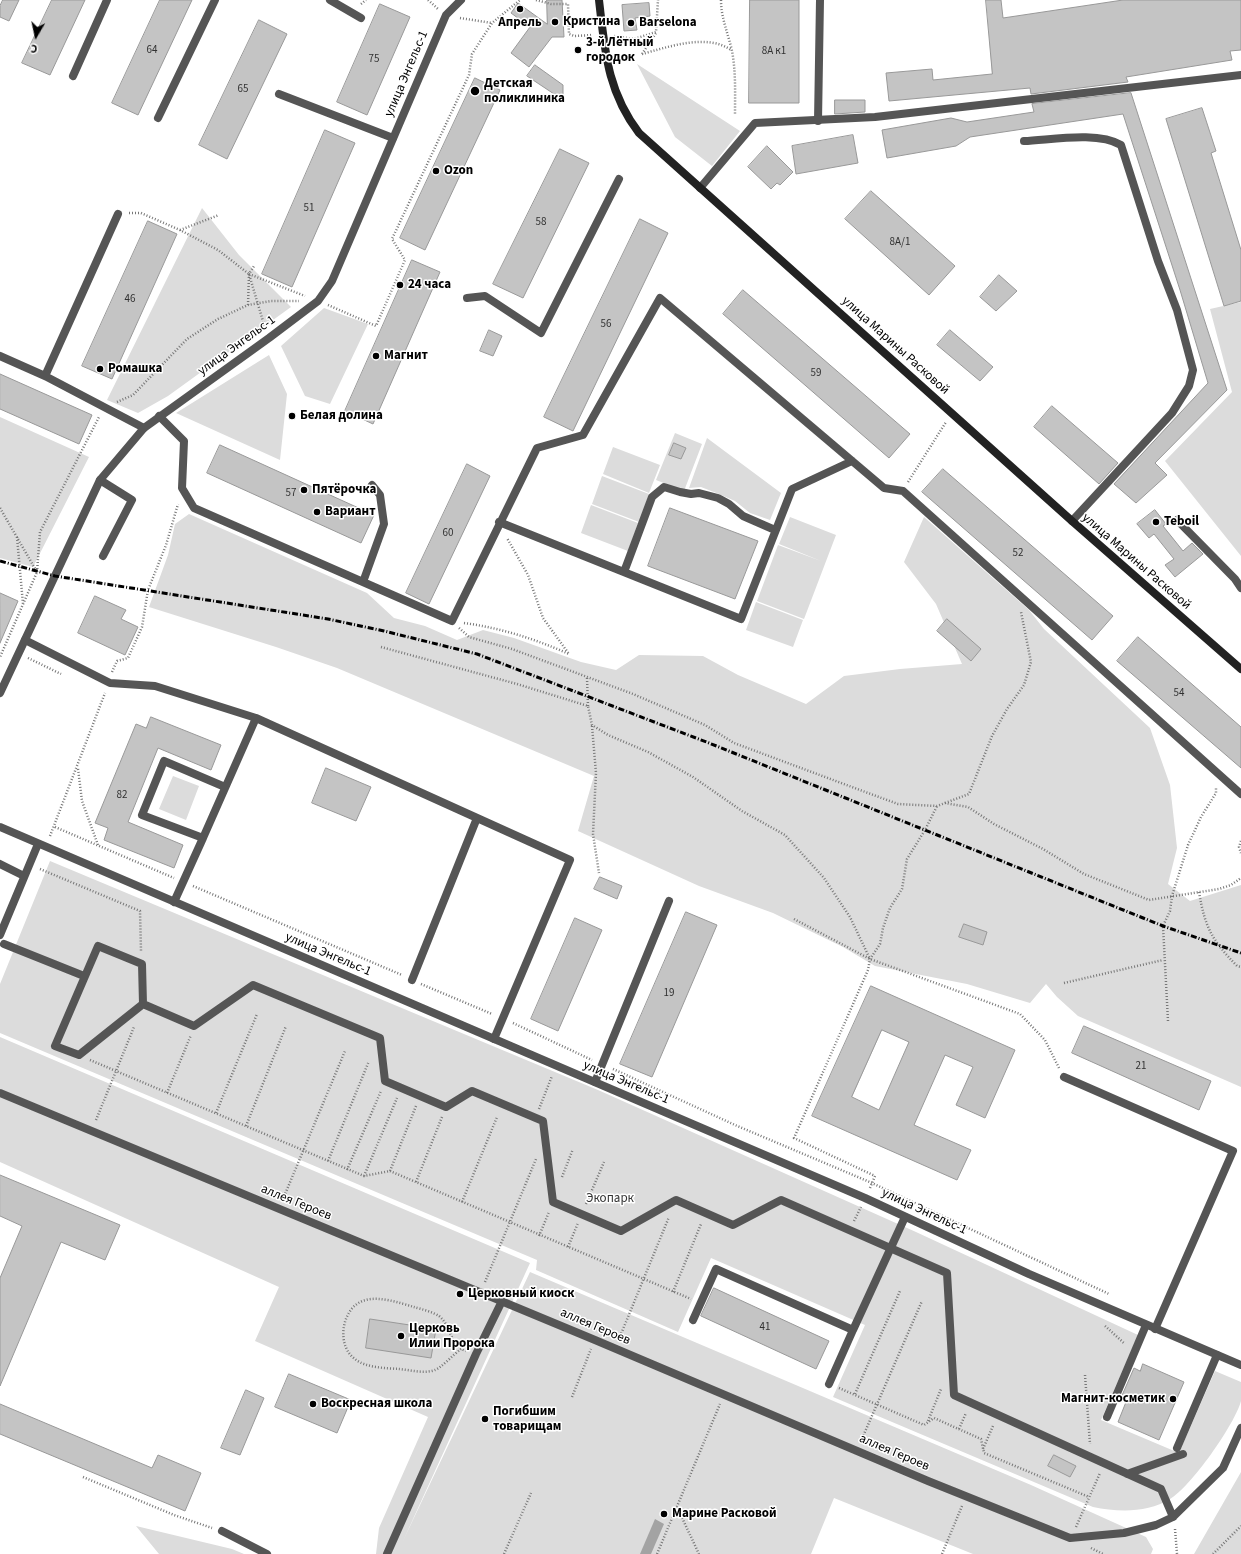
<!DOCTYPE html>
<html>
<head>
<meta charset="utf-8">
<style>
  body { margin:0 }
  #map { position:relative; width:1241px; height:1554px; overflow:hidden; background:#fff; font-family:"Source Sans 3",sans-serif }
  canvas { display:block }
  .north { position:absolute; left:16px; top:16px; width:40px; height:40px; -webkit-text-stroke:3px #fff; paint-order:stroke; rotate:189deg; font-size:11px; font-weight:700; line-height:16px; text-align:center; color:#000 }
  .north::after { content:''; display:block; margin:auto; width:14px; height:18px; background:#000; clip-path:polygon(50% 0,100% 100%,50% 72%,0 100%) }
</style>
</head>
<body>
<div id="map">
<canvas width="1241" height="1554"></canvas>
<div class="north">С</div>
</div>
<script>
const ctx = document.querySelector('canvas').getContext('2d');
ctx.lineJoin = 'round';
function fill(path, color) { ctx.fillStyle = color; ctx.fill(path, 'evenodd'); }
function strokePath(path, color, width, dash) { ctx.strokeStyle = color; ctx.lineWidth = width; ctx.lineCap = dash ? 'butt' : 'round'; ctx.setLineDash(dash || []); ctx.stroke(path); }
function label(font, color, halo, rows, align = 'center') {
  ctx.font = font + ' "Source Sans 3",sans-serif'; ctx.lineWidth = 3; ctx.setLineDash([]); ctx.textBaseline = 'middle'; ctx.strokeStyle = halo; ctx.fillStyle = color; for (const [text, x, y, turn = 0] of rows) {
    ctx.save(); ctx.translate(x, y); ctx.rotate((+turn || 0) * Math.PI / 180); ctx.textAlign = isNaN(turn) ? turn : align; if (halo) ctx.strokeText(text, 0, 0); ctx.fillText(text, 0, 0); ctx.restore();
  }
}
fill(new Path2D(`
  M637,64L740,131L712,166L675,137Z
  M202,208L239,255L291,307L168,396L138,413L107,400Z
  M1241,302V556L1165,461L1232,392L1210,309Z
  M324,308L368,324L330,404L305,396L281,346Z
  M269,355L287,394L280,460L176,413Z
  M0,417L89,457L33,567L0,558Z
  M675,433L702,444L684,491L656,480Z
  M707,438L781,493L770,520L750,513L735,501L719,494L701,487L689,488Z
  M613,447L660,465L649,493L603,474Z
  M602,476L649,494L639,522L592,504Z
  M591,505L638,523L628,551L581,533Z
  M189,514L367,593L394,618L425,626L457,640L483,630L514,638L581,662L616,670L639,655L703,656L738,675L806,704L844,676L900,669L962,664L936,604L904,562L924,517L1029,610L1044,629L1150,728L1170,785L1177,848L1168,884L1190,901L1241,885V1087L1078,1016L1057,997L1046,984L1030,1003L967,984L875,966L843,947L773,913L699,886L578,831L594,776L337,668L276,647L149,607L168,555L175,524Z
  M790,517L836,535L804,619L757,601L778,545L821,561L779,544Z
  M756,602L803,620L793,647L746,630Z
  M173,776L199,786L186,820L159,809Z
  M50,861L598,1090L916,1232L1138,1335L1101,1420L1179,1453L1215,1371L1241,1382C1241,1388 1241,1395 1241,1401C1235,1424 1191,1487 1170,1499C1148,1513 1118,1512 1093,1507L833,1397L865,1325L711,1258L678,1332L536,1270L537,1260L0,1033V984Z
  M0,1037L530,1263L403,1541L530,1272L1031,1485L1146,1537L1153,1549L1151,1554H973L834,1498L811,1554H376L379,1528L428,1417L255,1341L279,1287L0,1162Z
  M1241,1472V1554H1194Z
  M136,1526L232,1549L244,1554H159Z`), '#dcdcdc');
fill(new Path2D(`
  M655,1519L664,1524L651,1554H640Z`), '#a3a3a3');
const building = new Path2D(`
  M3,0H19L9,21L0,17V6Z
  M52,0H85L50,75L22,63Z
  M160,0H192L138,115L112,103Z
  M547,0H562L564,37H552L529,67L511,53L530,27L511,13L518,3L547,24Z
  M750,0H799V103H749Z
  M986,0H1001L1003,18L1123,0H1241V50L1230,51L1232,60L1126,77L1128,82L1031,94L1030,88L889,101L886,73L932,69L933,80L992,74Z
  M649,3L650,16L635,18L637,30L624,31L622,5Z
  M380,4L410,17L367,115L337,102Z
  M259,20L287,34L227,159L199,145Z
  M535,65L563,85V100L527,76Z
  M475,78L500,90L425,250L400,238Z
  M1131,93L1227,390L1155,463L1167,475L1136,503L1114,484L1208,383L1180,290L1123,114L970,137L956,146L887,158L882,130L951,118L967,122L1034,112L1032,104Z
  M835,100H865V112L835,114Z
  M1202,108L1216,151L1211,153L1241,250V301L1224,306L1166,119Z
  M325,130L355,143L292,287L262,274Z
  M853,135L858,163L796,174L792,146Z
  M767,146L793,172L780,185L777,183L771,189L748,167Z
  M560,149L589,163L523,298L493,284Z
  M871,191L955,266L929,295L845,219Z
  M640,219L668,233L573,431L544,417Z
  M148,221L177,234L112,379L82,366Z
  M412,260L440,272L373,424L345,411Z
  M999,275L1017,291L996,311L980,297Z
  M743,290L910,434L889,458L723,314Z
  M489,330L502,336L493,356L480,351Z
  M950,330L993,367L980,381L937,345Z
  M0,374L92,415L79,444L0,409Z
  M1052,406L1118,463L1099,484L1034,427Z
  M674,443L686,448L681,459L669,455Z
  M220,445L374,515L361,543L207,473Z
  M467,464L490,476L429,604L406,593Z
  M943,469L1113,616L1092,640L922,492Z
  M670,508L758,541L735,599L648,566Z
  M1155,510L1166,524L1163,526L1183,551L1192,543L1203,554L1175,577L1165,565L1174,559L1154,534L1149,538L1137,524Z
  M0,593L18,601L0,643Z
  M95,596L126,610L121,619L138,627L125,655L78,633Z
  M947,619L981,649L971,661L937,631Z
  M1138,637L1241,727V768L1117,661Z
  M151,717L221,745L211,770L158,748L128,822L183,845L174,868L104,840L108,828L95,823L136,724L146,728Z
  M326,768L371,787L356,821L312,803Z
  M600,877L622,886L617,899L594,889Z
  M686,912L717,925L652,1077L620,1064Z
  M575,918L602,930L558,1031L531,1019Z
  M964,924L987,932L983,945L959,937Z
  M871,986L1015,1050L985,1118L956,1105L973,1067L945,1055L914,1125L971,1150L957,1180L812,1116ZM882,1030L909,1042L879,1110L852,1097Z
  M1084,1026L1211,1081L1199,1110L1072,1053Z
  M0,1175L120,1225L105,1260L61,1242L0,1386V1278L22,1226L0,1216Z
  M714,1288L829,1341L816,1369L701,1316Z
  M370,1319L436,1329L431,1358L366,1348Z
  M1143,1364L1184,1382L1159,1440L1118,1422L1126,1402L1120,1400L1134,1368L1140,1371Z
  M289,1374L351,1400L337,1433L275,1407Z
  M246,1390L264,1398L240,1455L221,1448Z
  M0,1404L152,1468L158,1455L201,1473L185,1511L0,1434Z
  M1054,1455L1076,1466L1070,1477L1048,1466Z`);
fill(building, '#c4c4c4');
strokePath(building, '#999', 1);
strokePath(new Path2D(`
  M428,0L438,9
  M536,0L551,4H568L569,34L574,36L593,35
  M721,0C721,18 728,33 732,51C736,72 735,94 735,115
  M361,4L366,0
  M460,18L492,23
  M614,36L634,39L656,32L658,0
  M642,54C668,47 707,33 731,50
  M642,54L656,33
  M129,213H141L180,230L218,250L249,274L265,328
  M180,230L219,215
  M249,274L305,296
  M248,305L249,274L254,266
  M328,305L376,326L405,260L392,239L469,75L472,54L492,23L520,0
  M117,402L133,395L187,339L218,319L248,305L271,301H299
  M908,482L946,422
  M0,508L37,572L0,657
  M17,537L23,604
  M37,572L40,532L99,417
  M464,623C501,628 535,639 569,654L543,618L528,575L507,538
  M459,628L469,637L512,649L633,694L705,725L734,743L868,793L898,804L937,806L945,803L968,807L994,824L1043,849L1084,874L1149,900L1219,889L1231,885L1241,878
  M381,647L517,684L588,706L592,725L608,735L648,752L693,777L742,811L785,835L824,878L850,917L870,959
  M28,658L61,674
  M112,672L117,661L128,658L142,627L148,590L166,545L178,504
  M587,678L588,706
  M592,726L596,773L593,834L599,873
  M78,769L82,801L98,845
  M945,803L969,794L992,736L1007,709L1024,685L1031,662L1021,612
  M55,827L174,878
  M50,836L105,693
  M1241,841L1239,847L1241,853
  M40,869L140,911L141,951
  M193,886L402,975
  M1199,892C1205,928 1212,940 1237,966L1241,967
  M794,919L870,959L1020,1014L1045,1040L1059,1068
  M1064,983L1163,960
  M421,984L492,1014
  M1168,1021L1163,926L1170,911L1172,896L1188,845L1201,817L1216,793V787
  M513,1023L592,1060
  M90,1060L364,1176L390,1171L691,1299
  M613,1069L735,1125L872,1183L1109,1294
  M167,1093L191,1035
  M539,1109L552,1076
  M216,1113L257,1014
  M96,1120L134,1027
  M246,1126L286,1026
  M328,1161L369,1061
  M347,1170L381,1091
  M390,1171L416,1106
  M364,1176L397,1098
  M562,1177L573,1149
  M416,1182L442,1117
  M870,1188L875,1176L794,1138L868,970L870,959L880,944L883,928L890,908L902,889L907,859L925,830L937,806
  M283,1199L345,1051
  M462,1202L497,1117
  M586,1204L604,1162
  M854,1221L861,1207
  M539,1236L549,1212
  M568,1247L578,1223
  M485,1282L536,1159
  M673,1292L701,1224
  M1105,1326L1125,1344
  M619,1339L669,1217
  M461,1349C454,1354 441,1368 435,1370C424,1374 411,1370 399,1369C386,1368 366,1368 355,1359C335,1345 342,1305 366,1300C380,1296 400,1303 414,1307C421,1309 433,1312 439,1316C452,1326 449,1346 466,1351
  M1085,1375L1090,1444
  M839,1388L924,1425L934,1418L981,1439L984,1453L1089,1497
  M855,1394L900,1291
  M572,1397L591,1349
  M928,1421L941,1389
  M959,1429L966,1413
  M861,1441L922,1301
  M983,1449L993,1426
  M83,1477L174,1515L212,1528
  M677,1507L699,1554
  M1076,1527L1100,1473
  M1175,1529L1177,1554
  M1091,1548L1103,1554
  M504,1554L531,1493
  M657,1554L720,1404
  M942,1554L962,1506
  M1213,1554L1241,1526`), '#777', 2.5, [1, 2]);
strokePath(new Path2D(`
  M330,0L361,18
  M73,76L107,0
  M279,94L393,138
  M158,118L215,0
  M818,121L820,0
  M1024,141C1051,140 1097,131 1121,145L1158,261L1177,310L1193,370L1189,386L1172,413L1072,521
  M467,298L485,296L541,333L619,179
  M0,356L45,376L144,428
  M45,376L118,214
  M159,416L184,441L182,488L194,508L452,621L537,448L583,435L660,298L884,488L903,491L1241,794
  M100,480L132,500L103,556
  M1177,520L1235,579L1241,588
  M499,522L741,619L792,489L852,461
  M624,572L652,497L664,487L680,492L691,494L699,493L718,498L729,504L743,516L775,530
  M363,582L384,524L380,495L372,485
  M25,640L110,683L155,686L256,718L570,860L494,1039
  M203,838L256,718
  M0,864L24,876
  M174,902L203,838L142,815L164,761L225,787
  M0,935L38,844
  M412,980L477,818
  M1064,1077L1233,1151L1155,1329
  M595,1082L669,901
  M693,1320L716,1269L853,1330L905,1217
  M829,1384L853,1330
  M1107,1417L1146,1325
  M1177,1448L1217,1355
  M222,1531L267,1554
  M387,1554L476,1354L502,1301`), '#555', 8);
strokePath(new Path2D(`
  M700,188L755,123L875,117L1241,75
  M0,693L100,480L144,428L269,338L318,301L332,281L446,15L461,0
  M0,827L865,1198L1029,1274L1241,1365
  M4,944L84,976
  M98,946L142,964L143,1004L79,1055L55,1046Z
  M143,1004L194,1026L253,985L380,1038L385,1081L446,1107L472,1091L543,1121L553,1202L621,1231L676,1200L733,1225L781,1200L947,1273L954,1395L1161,1489L1173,1517
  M0,1093L595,1340L928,1481L1070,1538L1124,1533L1156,1525L1173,1517L1223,1468L1241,1428
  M1127,1474L1183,1454`), '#555', 8);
strokePath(new Path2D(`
  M599,0C605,51 607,91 639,133L1072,521L1241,669`), '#222', 8);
strokePath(new Path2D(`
  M0,561L55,576L328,619L384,631L477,654L709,743L1163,926L1241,953`), '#000', 3, [6, 2, 1, 2]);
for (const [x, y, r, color] of [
  [520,9,4,"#000"],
  [555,22,4,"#000"],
  [631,23,4,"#000"],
  [578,50,4,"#000"],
  [475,91,5,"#000"],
  [436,171,4,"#000"],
  [400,285,4,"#000"],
  [376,356,4,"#000"],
  [100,369,4,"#000"],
  [292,416,4,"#000"],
  [304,490,4,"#000"],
  [317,512,4,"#000"],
  [1156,522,4,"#000"],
  [460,1294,4,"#000"],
  [401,1336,4,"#000"],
  [1173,1399,4,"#000"],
  [313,1404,4,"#000"],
  [485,1419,4,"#000"],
  [664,1514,4,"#000"]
]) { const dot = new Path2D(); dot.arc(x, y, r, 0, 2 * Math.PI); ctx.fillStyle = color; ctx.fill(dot); strokePath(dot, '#fff', 1.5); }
label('11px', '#313131', null, [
  ["64",152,51],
  ["8А к1",774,52],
  ["75",374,60],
  ["65",243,90],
  ["51",309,209],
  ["58",541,223],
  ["8А/1",900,243],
  ["46",130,300],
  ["56",606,325],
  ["59",816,374],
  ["57",291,494],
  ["60",448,534],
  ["52",1018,554],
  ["54",1179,694],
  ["82",122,796],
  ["19",669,994],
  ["21",1141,1067],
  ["41",765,1328]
]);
label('bold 13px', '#000', '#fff', [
  ["Кристина",563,22],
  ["Апрель",520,23,"center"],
  ["Barselona",639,23],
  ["3-й Лётный",586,43],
  ["городок",586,58],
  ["Детская",484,84],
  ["поликлиника",484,99],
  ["Ozon",444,171],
  ["24 часа",408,285],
  ["Магнит",384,356],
  ["Ромашка",108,369],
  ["Белая долина",300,416],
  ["Пятёрочка",312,490],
  ["Вариант",325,512],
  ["Teboil",1164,522],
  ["Церковный киоск",468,1294],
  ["Церковь",409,1329],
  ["Илии Пророка",409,1344],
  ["Магнит-косметик",1165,1399,"right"],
  ["Воскресная школа",321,1404],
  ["Погибшим",493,1412],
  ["товарищам",493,1427],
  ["Марине Расковой",672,1514]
], 'left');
label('13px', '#000', '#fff', [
  ["улица Энгельс-1",407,74,-67],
  ["улица Энгельс-1",237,346,-36],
  ["улица Марины Расковой",895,346,42],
  ["улица Марины Расковой",1136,562,41],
  ["улица Энгельс-1",328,955,23],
  ["улица Энгельс-1",626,1083,23],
  ["аллея Героев",296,1203,22],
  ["улица Энгельс-1",924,1212,25],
  ["аллея Героев",595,1327,23],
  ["аллея Героев",894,1453,23]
]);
label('13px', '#333', '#fff', [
  ["Экопарк",610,1199]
]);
</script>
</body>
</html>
